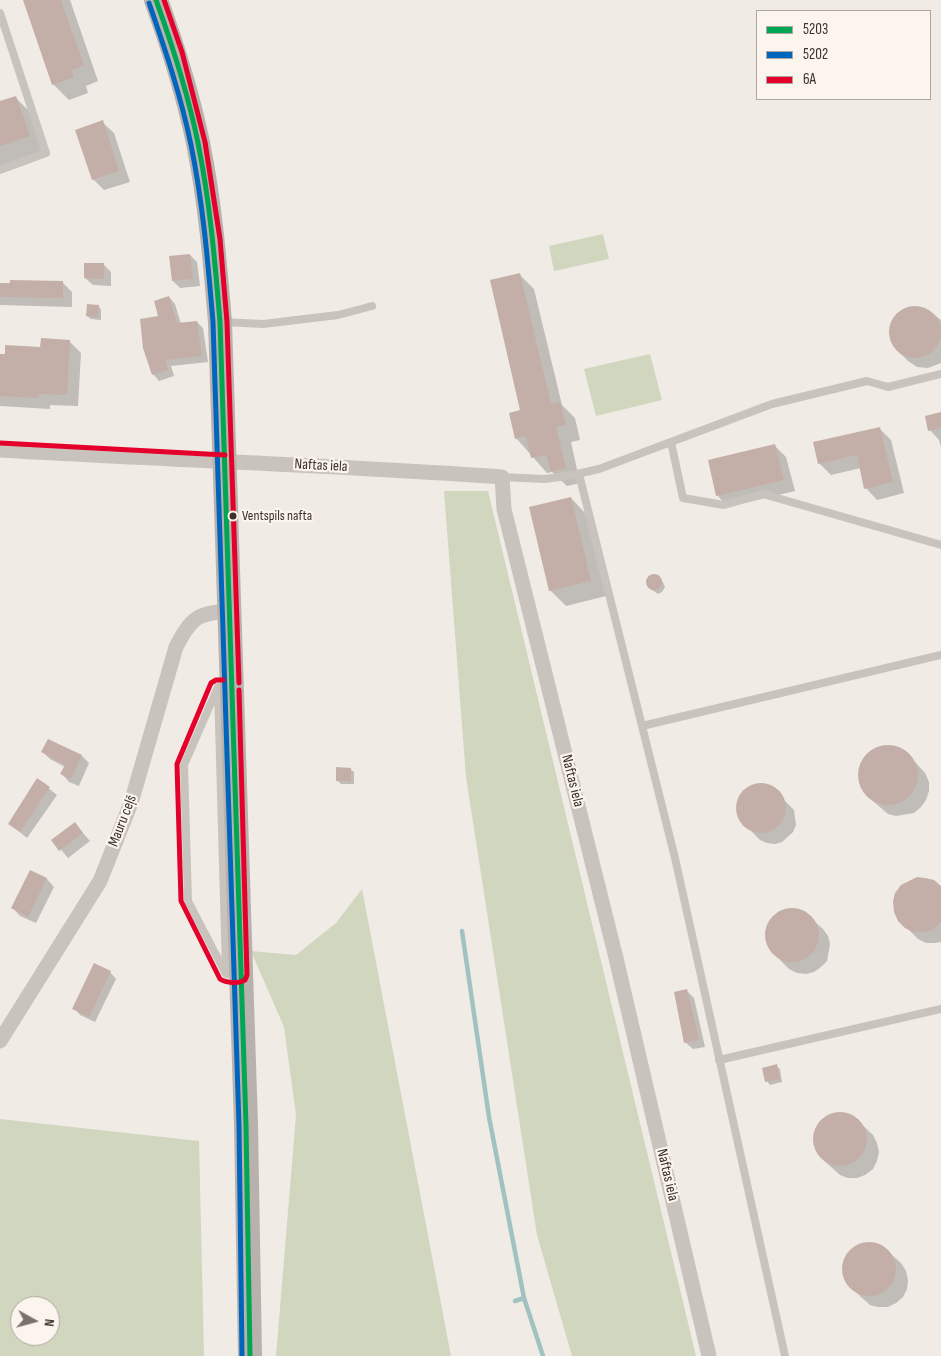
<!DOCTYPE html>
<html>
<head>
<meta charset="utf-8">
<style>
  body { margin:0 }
  #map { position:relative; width:941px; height:1356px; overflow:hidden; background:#f0ebe5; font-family:"Sofia Sans Condensed",sans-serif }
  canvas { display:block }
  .legend { position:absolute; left:756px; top:10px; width:175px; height:90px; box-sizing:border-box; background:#fbf5ee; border:1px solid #aea6a0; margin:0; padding:6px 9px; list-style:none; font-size:15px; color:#3b302b }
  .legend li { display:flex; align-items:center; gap:10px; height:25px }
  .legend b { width:25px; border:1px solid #aea6a0 }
  .north { position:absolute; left:10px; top:1296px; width:50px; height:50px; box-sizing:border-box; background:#fbf5ee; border:1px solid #aea6a0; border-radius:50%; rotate:97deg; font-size:14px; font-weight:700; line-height:20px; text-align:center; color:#3b302b }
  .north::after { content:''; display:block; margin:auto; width:18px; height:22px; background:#7a716c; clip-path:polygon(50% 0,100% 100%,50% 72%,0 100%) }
</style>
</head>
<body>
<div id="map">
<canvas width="941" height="1356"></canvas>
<ul class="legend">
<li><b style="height:6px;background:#00a651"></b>5203</li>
<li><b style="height:6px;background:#0065bd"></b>5202</li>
<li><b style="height:6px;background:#e4002b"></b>6A</li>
</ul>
<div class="north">N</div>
</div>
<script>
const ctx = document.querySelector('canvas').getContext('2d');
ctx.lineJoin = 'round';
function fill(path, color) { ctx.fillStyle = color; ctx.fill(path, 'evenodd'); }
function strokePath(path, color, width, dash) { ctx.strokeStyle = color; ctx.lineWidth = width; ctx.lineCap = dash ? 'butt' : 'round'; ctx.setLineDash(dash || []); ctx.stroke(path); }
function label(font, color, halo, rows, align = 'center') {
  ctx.font = font + ' "Sofia Sans Condensed",sans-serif'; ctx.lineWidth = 4.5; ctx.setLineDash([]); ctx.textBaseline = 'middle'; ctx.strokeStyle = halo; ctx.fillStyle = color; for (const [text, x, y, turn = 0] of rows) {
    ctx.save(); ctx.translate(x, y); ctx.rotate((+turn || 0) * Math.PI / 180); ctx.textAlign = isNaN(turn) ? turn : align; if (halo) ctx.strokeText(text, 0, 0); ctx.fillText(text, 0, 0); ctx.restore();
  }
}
fill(new Path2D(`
  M603,234L609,259L554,271L549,246Z
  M650,354L662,400L596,416L584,369Z
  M444,491H488L696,1356H572L537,1235L466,777Z
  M362,889L451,1356H276L296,1115L284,1027L251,951L296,955L336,923Z
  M0,1119L199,1141L204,1356H0ZM20,1306H50V1336H20Z`), '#d1d6bf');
fill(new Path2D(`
  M24,0H70L98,81L86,86L88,93L69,100L53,84Z
  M15,97L31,113L44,151L0,167V103Z
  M102,122L114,133L130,182L104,190L93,179Z
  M190,255L197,262L200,286L180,288L173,281Z
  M104,265L111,272V286L93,285L85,278Z
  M519,274L534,289L562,405L575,418L580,440L571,442L580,483L567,486L552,472L547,473L516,438L522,411Z
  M62,282L72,292V307L0,305V284Z
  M169,297L175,304L181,324L197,322L203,328L208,362L171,366L174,376L159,381L153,374Z
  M98,306L101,309V320L91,319L87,316Z
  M919,307L928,310L941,320V363L928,368L917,367L908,361L897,350L890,336V326L895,316L903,310Z
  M69,341L81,353L78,406L50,405V409L0,406V355L41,349Z
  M941,413V447L939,440L930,430Z
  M879,428L891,440L904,493L877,500L866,488L861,468L831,475L819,463Z
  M775,446L786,457L795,491L728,507L717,495Z
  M571,498L586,514L606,596L566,606L550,590Z
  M654,576L663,582L665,587L662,592L658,594L648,587L647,582L648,578Z
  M49,741L82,756L89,763L79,786L69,782L62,774L65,767L50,759L43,752Z
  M890,746L900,749L908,754L925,773L929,782V791L926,800L921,807L914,813L896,816L888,814L867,796L861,787L859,778L860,767L864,758L871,751L880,747Z
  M350,769L354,772V784H341L338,781Z
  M38,780L57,795L27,838L10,824Z
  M764,785L771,787L794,810L796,825L793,832L782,842L775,844L767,843L760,840L742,822L738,815L737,807L739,799L743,792L750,787Z
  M75,824L90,841L68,858L53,840Z
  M31,872L47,879L54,887L36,923L20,916L13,908Z
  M941,890V942L935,943H926L918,939L899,920Z
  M787,909H796L804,912L823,929L828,936L830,944L827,961L821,967L814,972L806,974L797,973L789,969L771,951L767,943L765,934L767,925L772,918L779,912Z
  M110,972L116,979L95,1022L80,1015L74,1008Z
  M687,991L694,998L705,1047L693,1049L685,1042Z
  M776,1066L780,1069L782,1082L770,1085L767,1081Z
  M837,1113H845L854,1117L873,1135L877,1143L879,1152L877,1161L873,1169L865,1175L857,1178H848L840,1175L821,1158L816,1151L814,1143L817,1127L829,1116Z
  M866,1243H874L882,1246L901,1263L906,1271L908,1280L907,1289L903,1297L896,1303L888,1307H878L870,1305L850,1287L845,1280L843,1272V1264L846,1256L851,1250L858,1245Z`), '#0003');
strokePath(new Path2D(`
  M462,931L489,1117L524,1298L543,1356
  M515,1301L524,1298`), '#a1c2c1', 4.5);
fill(new Path2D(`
  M23,0H61L84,66L72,70L74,77L52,85Z
  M16,96L30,136L0,146V101Z
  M103,120L119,171L92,180L75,130Z
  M190,254L193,279L172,281L169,256Z
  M84,263H104V279L84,278Z
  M520,273L551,404L560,402L566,425L556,427L566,468L551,472L546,455L531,458L526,436L515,439L509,413L520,410L490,280Z
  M10,280L63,281V298L0,297V283H10Z
  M169,296L177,323L197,321L202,356L166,360L168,370L152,375L143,348L140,319L158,316L154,301Z
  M87,304L99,305L98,317L86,316Z
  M889 332a26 26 0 1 1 52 0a26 26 0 1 1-52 0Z
  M41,338L70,340L67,395L39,394V398L0,396V354H5V345L40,347Z
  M941,412V428L928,431L925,416Z
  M880,427L893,482L864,489L857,455L818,464L813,442Z
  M775,444L784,480L716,496L708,460Z
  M571,497L591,581L549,591L529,507Z
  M646 582a8 8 0 1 1 16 0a8 8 0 1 1-16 0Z
  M48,739L82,755L71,779L60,774L65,765L41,752Z
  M858 775a30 30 0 1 1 60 0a30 30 0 1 1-60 0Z
  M336,767L351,768V781H336Z
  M37,778L50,787L20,832L8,824Z
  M736 808a25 25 0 1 1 50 0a25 25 0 1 1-50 0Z
  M75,822L83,833L59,851L51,840Z
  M30,870L47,878L28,917L11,908Z
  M917,877L925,878L934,880L941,886V922L932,930L923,932H913L905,928L898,921L894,912L893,902L895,893L901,885Z
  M765 935a27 27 0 1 1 54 0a27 27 0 1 1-54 0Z
  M94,963L111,971L89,1017L72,1009Z
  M687,989L699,1040L684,1043L674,992Z
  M777,1064L780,1079L765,1082L762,1068Z
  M813 1139a27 27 0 1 1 54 0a27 27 0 1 1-54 0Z
  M842 1269a27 27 0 1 1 54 0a27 27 0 1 1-54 0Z`), '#c3afa7');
strokePath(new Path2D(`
  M0,13L46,153L0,170
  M222,322L263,324L338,315L372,306
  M671,442L683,498L724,505L763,494L941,545
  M579,474L675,858L785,1356
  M502,477L544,479L568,476L599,469L772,404L867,381L888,387L941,374
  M230,687H218L184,765L188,901L226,974L239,975
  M218,689L226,970
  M642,726L941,655
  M719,1060L941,1009`), '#c9c3be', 8);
strokePath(new Path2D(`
  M0,450C167,460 335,465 502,477L504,509L616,958L709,1356
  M0,1041L100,881L131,803L176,647C191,618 197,613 230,611`), '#c9c3be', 15);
strokePath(new Path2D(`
  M156,0C173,47 188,95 198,143C210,202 215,262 220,322L246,1125L250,1356`), '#b8b1ad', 24);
strokePath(new Path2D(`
  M156,0C173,47 188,94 198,143C210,202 215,262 220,322L246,1125L250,1356`), '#00a651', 5);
strokePath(new Path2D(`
  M149,3C165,49 181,96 191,145C203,203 208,263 213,322L239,1125L242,1356`), '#0065bd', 5);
strokePath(new Path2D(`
  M164,0L182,52L205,142L220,239L227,322L239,683
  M0,443L225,455
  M223,680H216L211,683L177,764L181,901L220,979C226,983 239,984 245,980L247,975L239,690`), '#e4002b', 5);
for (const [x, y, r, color] of [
  [233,516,4.5,"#3b302b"]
]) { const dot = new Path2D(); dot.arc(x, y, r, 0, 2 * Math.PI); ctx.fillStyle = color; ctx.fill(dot); strokePath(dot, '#fbf5ee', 2); }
label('14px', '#3b302b', '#fbf5ee', [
  ["Ventspils nafta",242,516]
], 'left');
label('15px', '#3b302b', '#fbf5ee', [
  ["Naftas iela",321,466,3],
  ["Naftas iela",572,781,76],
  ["Mauru ceļš",123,821,-69],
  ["Naftas iela",667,1175,77]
]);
</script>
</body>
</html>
